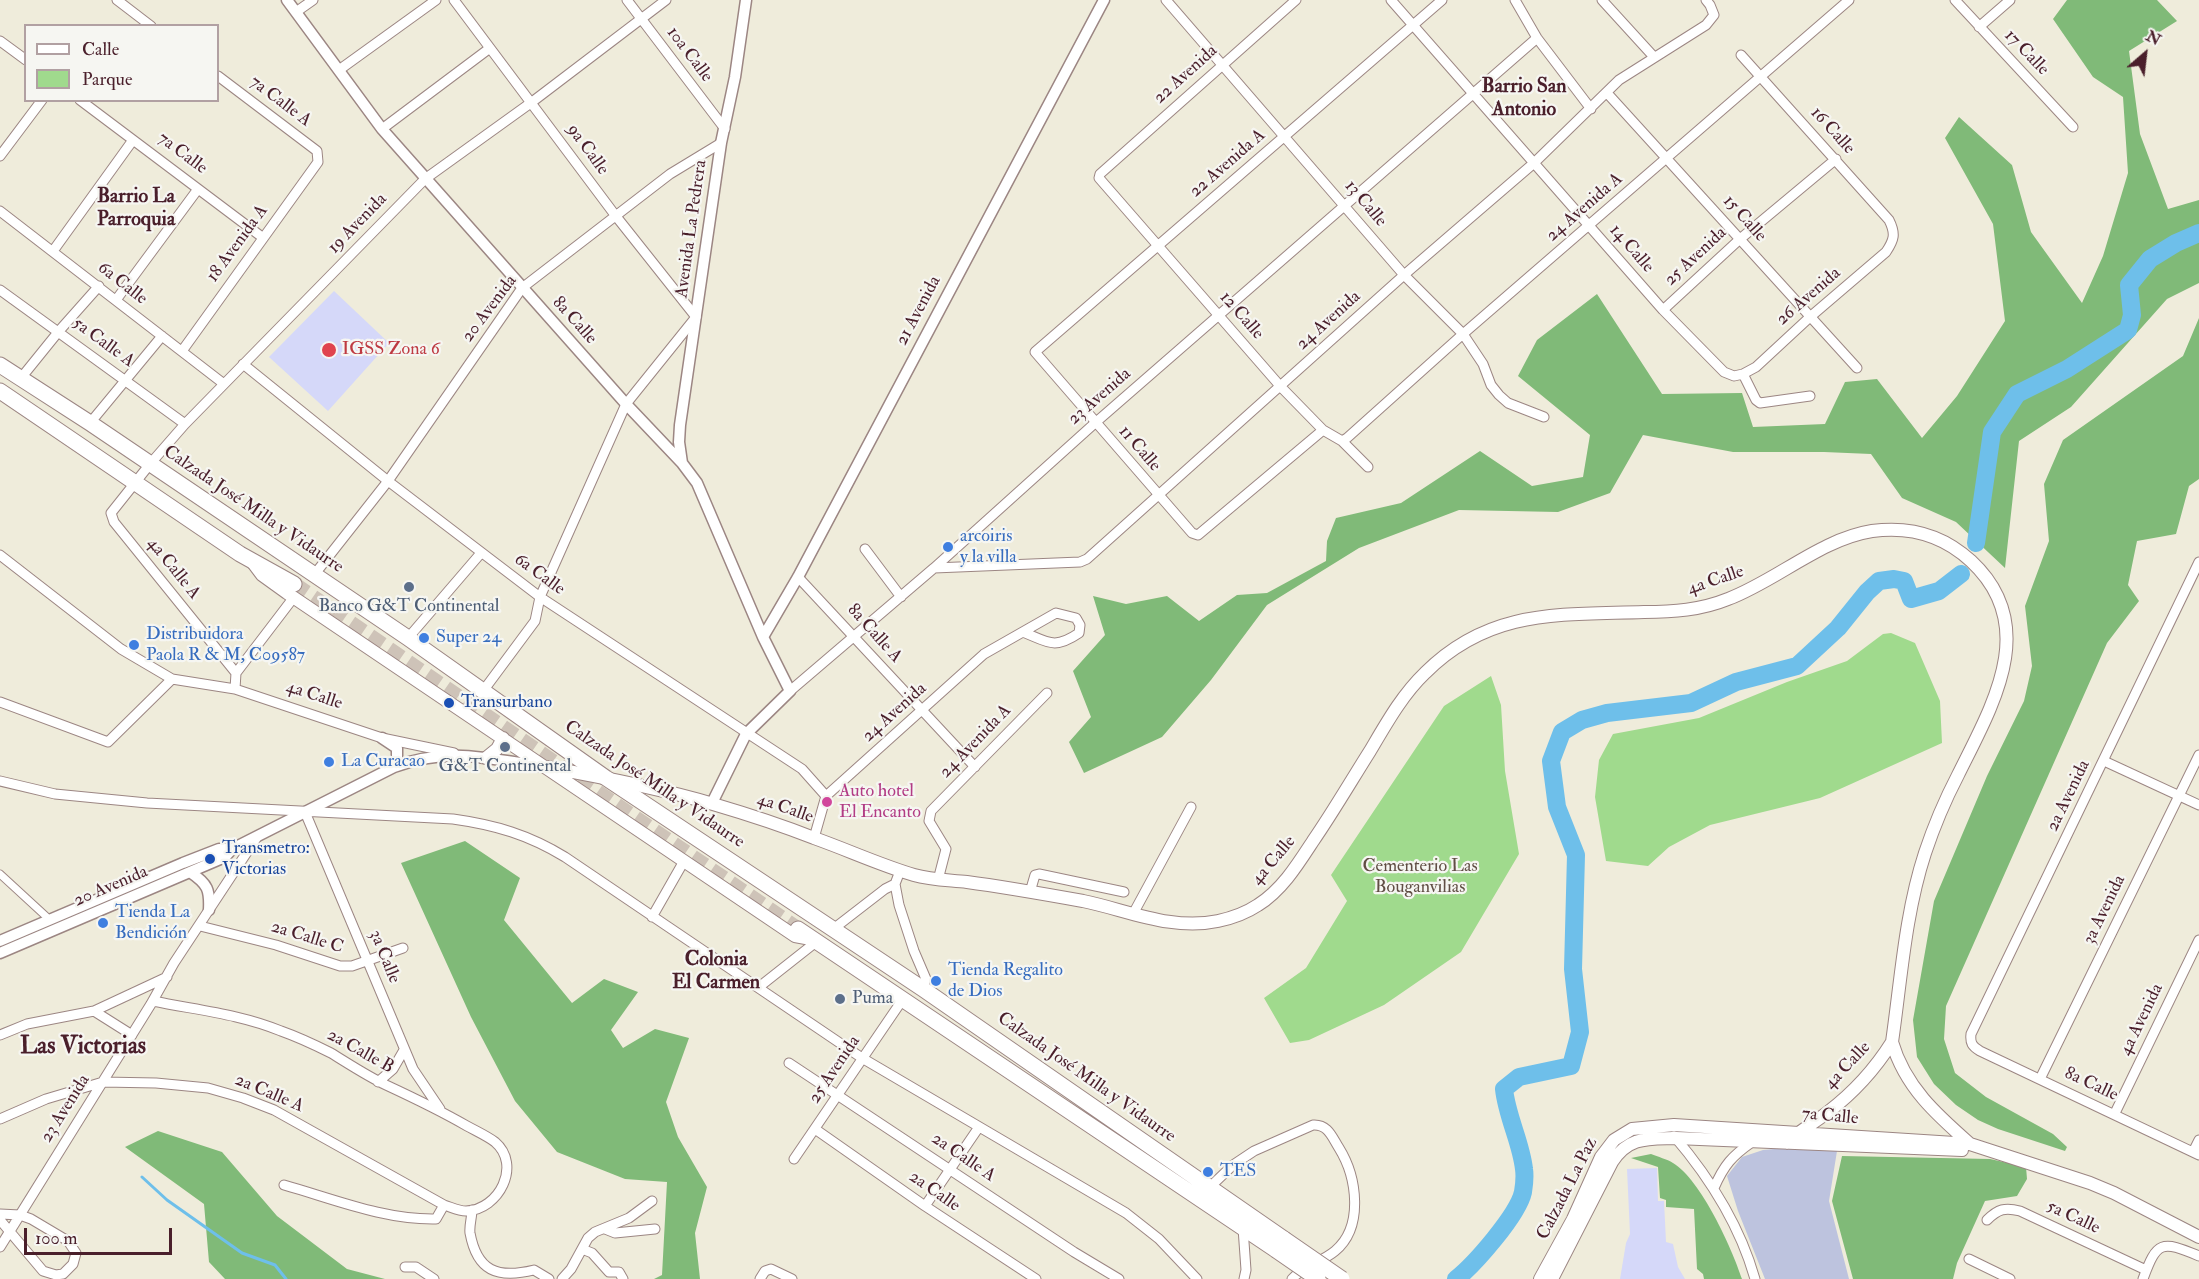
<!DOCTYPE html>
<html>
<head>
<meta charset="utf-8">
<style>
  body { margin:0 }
  #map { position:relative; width:2199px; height:1279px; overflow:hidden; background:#efecdb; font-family:"IM FELL Double Pica",serif }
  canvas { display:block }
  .legend { position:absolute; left:24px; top:24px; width:195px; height:78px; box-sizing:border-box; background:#f6f6f2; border:2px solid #b1a0a2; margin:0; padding:8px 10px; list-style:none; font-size:18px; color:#4a1f2b }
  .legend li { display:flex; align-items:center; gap:12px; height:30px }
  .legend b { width:30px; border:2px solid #b1a0a2 }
  .north { position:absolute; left:2115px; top:24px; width:60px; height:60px; -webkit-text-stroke:4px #f6f6f2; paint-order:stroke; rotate:28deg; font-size:16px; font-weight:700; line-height:24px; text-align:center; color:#4a1f2b }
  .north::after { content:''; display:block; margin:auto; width:21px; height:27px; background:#4a1f2b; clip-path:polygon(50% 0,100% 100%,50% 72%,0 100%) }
  .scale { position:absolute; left:24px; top:1228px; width:148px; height:27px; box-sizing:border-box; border:3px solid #4a1f2b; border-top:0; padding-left:8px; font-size:18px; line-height:21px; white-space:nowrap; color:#4a1f2b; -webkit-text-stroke:4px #f6f6f2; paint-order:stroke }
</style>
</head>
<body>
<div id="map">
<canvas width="2199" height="1279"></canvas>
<ul class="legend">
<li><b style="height:8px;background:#fff"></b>Calle</li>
<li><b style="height:16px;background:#a0da8d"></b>Parque</li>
</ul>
<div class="north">N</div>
<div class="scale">100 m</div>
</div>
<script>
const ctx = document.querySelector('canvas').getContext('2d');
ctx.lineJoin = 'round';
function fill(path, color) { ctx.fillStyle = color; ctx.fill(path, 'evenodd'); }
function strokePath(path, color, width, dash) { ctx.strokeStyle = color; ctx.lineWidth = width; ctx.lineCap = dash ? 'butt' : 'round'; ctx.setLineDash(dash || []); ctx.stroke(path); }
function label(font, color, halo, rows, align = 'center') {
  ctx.font = font + ' "IM FELL Double Pica",serif'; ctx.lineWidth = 4.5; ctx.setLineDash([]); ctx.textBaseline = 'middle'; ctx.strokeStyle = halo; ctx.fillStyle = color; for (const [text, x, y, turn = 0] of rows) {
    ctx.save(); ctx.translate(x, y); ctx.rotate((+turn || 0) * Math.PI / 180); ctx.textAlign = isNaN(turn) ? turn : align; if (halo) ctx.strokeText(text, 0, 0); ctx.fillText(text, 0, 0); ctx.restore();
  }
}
fill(new Path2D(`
  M334,291L389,343L328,411L269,357Z
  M1657,1168L1658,1201H1664L1666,1242L1673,1244L1678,1267L1685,1279H1620L1626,1243L1630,1234L1627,1169Z`), '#d5d8f9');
fill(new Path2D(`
  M1785,1148L1837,1151L1829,1201L1849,1279H1765L1738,1211L1727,1176L1742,1157L1763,1150Z`), '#bdc3de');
fill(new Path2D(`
  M1891,633L1915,643L1940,701L1942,743L1820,798L1710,825L1669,847L1648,866L1606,861L1595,797L1599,760L1613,734L1699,718L1787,682L1847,661L1883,634Z
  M1491,676L1501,705L1505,771L1519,854L1461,952L1384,1005L1309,1040L1290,1043L1264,998L1306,968L1347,901L1331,875L1444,706Z`), '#a0da8d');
fill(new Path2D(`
  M2067,0H2157L2177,21L2129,51L2140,134L2168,209L2199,200V283L2167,299L2071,407L2019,441L2005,568L1956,522L1902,498L1871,454L1824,452H1733L1643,435L1610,493L1558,512L1459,510L1359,548L1267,605L1211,680L1162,737L1084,773L1069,742L1091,717L1073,671L1105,635L1093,596L1126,604L1167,596L1199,621L1237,595L1267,593L1326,561L1327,541L1336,518L1401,503L1480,451L1532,486L1583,477L1590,435L1518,376L1537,340L1597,294L1662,394L1742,393L1753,427L1825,424L1845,382L1877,379L1922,438L1957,396L2005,321L1993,224L1945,138L1959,117L2012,165L2031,232L2082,303L2103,256L2128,173L2123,97L2093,77L2053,19Z
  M2199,318V479L2189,486L2176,534L2137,541L2128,585L2139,601L2107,643L1946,1006L1944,1039L1955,1073L1986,1097L2053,1134L2067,1147L2065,1151L1998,1129L1978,1120L1956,1105L1934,1084L1917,1057L1913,1020L1934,901L1987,776L2024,701L2032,666L2025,606L2049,541L2044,484L2063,440L2183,356Z
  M465,841L520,878L504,920L572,1003L604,979L638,992L611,1030L623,1048L655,1029L689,1038L666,1102L678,1137L707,1187L695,1233L700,1279H654L662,1275L667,1182L625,1179L557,1152L515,1101L471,1017L401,863Z
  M158,1131L222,1152L277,1216L347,1269L385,1279H225L209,1262L204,1204L125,1147Z
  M1651,1154C1658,1157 1667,1159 1673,1163C1701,1180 1732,1248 1742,1279H1704L1703,1274L1697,1269L1694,1209L1666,1207V1200L1660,1198L1658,1167L1631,1158Z
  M1842,1156L1990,1159L2026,1167L2027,1179L2017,1196L1985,1201L1957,1263L1953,1279H1853L1832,1201Z`), '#80ba78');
strokePath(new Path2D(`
  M142,1177L167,1200L242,1253L275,1265L286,1279`), '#6ebfea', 3);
strokePath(new Path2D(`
  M1976,543L1992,432L2017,394L2067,369L2128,330L2132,315L2129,285L2150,259L2176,243L2199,233
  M1456,1279C1474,1265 1518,1215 1523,1192C1524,1186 1525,1176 1524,1169C1521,1142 1507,1117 1504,1089L1519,1077L1571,1066L1580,1032L1573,969L1576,855L1557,807L1551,761L1562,732L1582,720L1607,713L1691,703L1736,682L1797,666L1838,628L1867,592L1879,581L1894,579L1904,581L1911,599L1939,591L1961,574`), '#6ebfea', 18);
strokePath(new Path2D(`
  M294,584L798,929`), '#cec3b8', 15, [15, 8]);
const pedestrian = new Path2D(`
  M0,874L50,920`);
const minor = new Path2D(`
  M117,0L151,26
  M454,0L615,215L696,317L626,404L540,597L535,621L483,691
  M627,0L725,129
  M1166,0L1404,275L1463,334L1483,364L1491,385L1499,395L1508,403L1544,417
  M1296,0L1100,174L1099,178L1281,387L1323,430L1342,441L1368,467
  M1391,0L1663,310L1724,372L1734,376L1743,374L1756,367L1810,317L1886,252C1894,240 1896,234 1889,220L1741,55
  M1515,0L1537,38L1591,109
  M1602,0L1654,57
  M1955,0L2073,127
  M296,12L313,0
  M1979,27L2010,0
  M0,41L26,60
  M339,70L436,0
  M1607,93L1857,368
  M80,100L262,237
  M382,129L490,48
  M0,156L42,100
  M0,211L224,384
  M53,251L133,140
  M0,290L185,424
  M116,300L198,189
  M1663,310L1740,239L1836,159
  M182,351L318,162L317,151L218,76
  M243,364L388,481L540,597L802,769L826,796
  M1743,374L1756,400L1760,403L1810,396
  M21,378L59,331L99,286
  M90,423L162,336
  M1323,430L1198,535L1192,533L1035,352L1442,0
  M1342,441L1347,438L1463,334L1849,0
  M865,549L901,597
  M0,555L121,649L172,679L235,689L382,738L454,753
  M2199,562L1971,1034C1970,1043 1972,1046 1980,1051L2199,1155
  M934,568L1080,562L1087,559L1404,275L1534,163L1619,80L1706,25L1714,15L1710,5L1706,0
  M314,575L388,481L522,288L670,174L721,143
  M798,577L975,767
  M408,638L481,553
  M236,673L114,522L111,513L150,464L185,424L425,179L532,102L666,0
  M235,689L236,673L294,597
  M790,691L934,568L1095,423L1537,38
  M0,702L108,742L172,679
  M2104,761L2199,805
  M0,781L55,794L147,803L453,819C496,825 529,835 565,857L862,1058L1126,1213L1159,1239L1197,1279
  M305,812L413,1069L440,1109
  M814,838L826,796L984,654L1056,613L1076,618L1080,625L1079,633C1054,650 1048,642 1023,632
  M900,871L895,884L899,905L914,951L926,979L923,989
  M938,880L946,849L929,821L931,811L1047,693
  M1030,892L1035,875L1039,874L1124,892
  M1133,914L1191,807
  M652,917L684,861
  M200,926L276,945L340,966H352L403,948
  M832,930L885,889L895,884
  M759,987L816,942
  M94,1011L132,1035
  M0,1035L27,1024L94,1011L167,977
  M789,1063L1074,1252L1119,1279
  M2040,1079L2199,755
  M378,1082L393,1069L404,1050
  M2115,1113L2199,940
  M0,1119L46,1099L103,1082L156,1083L208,1088L243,1098L274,1110L444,1205C451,1207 458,1211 466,1211C499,1210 522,1165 495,1142C487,1136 476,1131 467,1126C441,1111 414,1098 386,1085C367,1076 349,1064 331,1053C315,1045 298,1037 281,1031C240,1014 196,1010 153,1001
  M815,1129L925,1206L1036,1279
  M1674,1136C1710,1178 1740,1226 1755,1279
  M2193,1152L2199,1140
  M794,1159L903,999
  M284,1185C334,1199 384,1220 436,1219L444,1205
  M1210,1187L1233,1165L1254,1151L1313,1125C1328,1124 1332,1137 1339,1148C1357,1177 1364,1227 1335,1251C1322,1262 1303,1266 1292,1279
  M1714,1188C1724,1165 1732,1156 1752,1142
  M925,1206L979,1127
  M472,1210C472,1217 469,1226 470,1233C477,1271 497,1279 534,1270L549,1279
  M0,1214L20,1215L31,1219L68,1241L76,1253L73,1264L63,1274L56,1275L43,1271L0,1220
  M1987,1220C1998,1209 2005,1207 2020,1211L2146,1270
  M1243,1228L1246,1270L1244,1279
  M605,1229L615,1233L655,1229
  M0,1247L151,1004L174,963L257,837
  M582,1249L592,1253L609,1272H619L623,1279
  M1969,1259L2010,1279
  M405,1267H416L434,1279
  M562,1279L571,1269L588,1238L595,1232L629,1218L652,1201
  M760,1279L765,1271L771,1269L792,1279
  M2143,1279C2157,1241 2161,1240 2199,1256`);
const tertiary = new Path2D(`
  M287,0L382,129L626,404L682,463L697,483L763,637L790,691L746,734L712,803
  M682,463L679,442L680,425L721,143L735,77L746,0
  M763,637L798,577L1104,0
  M382,738L397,748V766
  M190,872C208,884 210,890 209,910
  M0,941L183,863L219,849H232
  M0,953L225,857L232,849L394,767C448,746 490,759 545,767`);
const secondary = new Path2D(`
  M253,563L262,575L287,593L795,936L811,939
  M486,758L497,749L503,738
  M546,767C602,777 659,788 713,804C747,814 781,825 814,838C848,850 880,865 914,875C931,880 949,880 967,882C1005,887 1044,894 1083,901C1127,910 1172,931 1218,921C1232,918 1246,913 1258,905C1282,890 1298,864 1313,841C1333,812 1351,781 1370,751C1386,724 1402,695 1425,673C1490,608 1561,615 1644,612C1673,612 1701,610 1728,599C1776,581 1821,539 1872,531C1909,526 1943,535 1971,561C2041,626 1992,706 1958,775C1945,800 1934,826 1925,853C1905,914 1901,980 1892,1042C1875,1069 1853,1093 1828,1112C1814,1123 1799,1131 1787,1143
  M1892,1042C1905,1087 1937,1115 1970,1144
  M1540,1279L1573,1219L1601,1157L1614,1140L1632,1129L1674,1125L1970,1144L2090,1183L2114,1193L2199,1237
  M1552,1279L1612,1162C1629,1136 1648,1139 1676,1138L1962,1150`);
const trunk = new Path2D(`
  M0,365L90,423L408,638L606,778L923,989L1284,1239
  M0,391L240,554L294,584
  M798,929L1276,1250`);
strokePath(pedestrian, '#9c8683', 9);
strokePath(minor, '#9c8683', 11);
strokePath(tertiary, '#9c8683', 13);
strokePath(secondary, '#9c8683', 14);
strokePath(trunk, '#9c8683', 17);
strokePath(pedestrian, '#fff', 7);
strokePath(minor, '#fff', 9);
strokePath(tertiary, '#fff', 10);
strokePath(secondary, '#fff', 12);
strokePath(trunk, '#fff', 15);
const trunkBridge = new Path2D(`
  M1284,1239L1342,1279
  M1276,1250L1318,1279`);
strokePath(trunkBridge, '#9c8683', 17, []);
strokePath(trunkBridge, '#fff', 15);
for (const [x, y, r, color] of [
  [329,350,8,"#e0444e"],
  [948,547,6,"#3f7fe0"],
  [409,587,6,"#5c6f8a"],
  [424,638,6,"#3f7fe0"],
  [134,645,6,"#3f7fe0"],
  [449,703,6,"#1a4fb4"],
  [505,747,6,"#5c6f8a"],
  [329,762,6,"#3f7fe0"],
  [827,802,6,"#d1479c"],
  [210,859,6,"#1a4fb4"],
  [103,923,6,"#3f7fe0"],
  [936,981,6,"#3f7fe0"],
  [840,999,6,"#5c6f8a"],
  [1208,1172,6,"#3f7fe0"]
]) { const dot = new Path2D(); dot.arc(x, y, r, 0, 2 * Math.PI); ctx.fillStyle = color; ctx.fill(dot); strokePath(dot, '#f6f6f2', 2); }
label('18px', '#4a1f2b', '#f6f6f2', [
  ["17 Calle",2026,53,46],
  ["10a Calle",689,55,53],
  ["22 Avenida",1186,75,-42],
  ["7a Calle A",280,102,37],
  ["16 Calle",1832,131,48],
  ["9a Calle",587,150,54],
  ["7a Calle",182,154,37],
  ["22 Avenida A",1228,164,-41],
  ["13 Calle",1365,204,50],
  ["24 Avenida A",1585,208,-41],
  ["15 Calle",1744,219,48],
  ["19 Avenida",358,224,-46],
  ["Avenida La Pedrera",692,229,-82],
  ["18 Avenida A",238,244,-54],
  ["14 Calle",1631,249,49],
  ["25 Avenida",1696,257,-43],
  ["6a Calle",122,284,38],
  ["26 Avenida",1809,297,-41],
  ["20 Avenida",490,309,-53],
  ["21 Avenida",919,311,-62],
  ["12 Calle",1241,316,49],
  ["8a Calle",574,321,48],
  ["24 Avenida",1329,321,-42],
  ["5a Calle A",103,343,36],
  ["23 Avenida",1100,397,-41],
  ["11 Calle",1139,449,49],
  ["Calzada José Milla y Vidaurre",253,510,34],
  ["4a Calle A",173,569,51],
  ["6a Calle",539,575,36],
  ["4a Calle",1716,581,-19],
  ["8a Calle A",874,634,48],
  ["4a Calle",314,696,18],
  ["24 Avenida",895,713,-42],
  ["24 Avenida A",976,742,-46],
  ["Calzada José Milla y Vidaurre",654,785,34],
  ["2a Avenida",2069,796,-64],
  ["4a Calle",785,809,19],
  ["4a Calle",1274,861,-50],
  ["20 Avenida",111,887,-23],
  ["3a Avenida",2105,910,-64],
  ["2a Calle C",307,938,17],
  ["3a Calle",384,957,68],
  ["4a Avenida",2142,1020,-64],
  ["2a Calle B",360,1052,29],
  ["4a Calle",1848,1066,-47],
  ["25 Avenida",835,1070,-56],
  ["Calzada José Milla y Vidaurre",1086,1078,35],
  ["8a Calle",2091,1085,25],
  ["2a Calle A",269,1094,23],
  ["23 Avenida",66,1109,-58],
  ["7a Calle",1830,1117,5],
  ["2a Calle A",963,1158,34],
  ["Calzada La Paz",1568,1189,-63],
  ["2a Calle",934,1192,35],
  ["5a Calle",2073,1218,25]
]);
label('18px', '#be3a42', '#f6f6f2', [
  ["IGSS Zona 6",342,350]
], 'left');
label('18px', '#366cbe', '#f6f6f2', [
  ["arcoiris",960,537],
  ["y la villa",960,558],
  ["Distribuidora",146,635],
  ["Paola R & M, C09587",146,656],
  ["Super 24",436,638],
  ["La Curacao",341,762],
  ["Tienda La",115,913],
  ["Bendición",115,934],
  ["Tienda Regalito",948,971],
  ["de Dios",948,992],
  ["TES",1220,1172]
], 'left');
label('18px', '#4e5e75', '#f6f6f2', [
  ["Banco G&T Continental",409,607],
  ["G&T Continental",505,767],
  ["Puma",852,999,"left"]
]);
label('18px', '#164399', '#f6f6f2', [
  ["Transurbano",461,703],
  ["Transmetro:",222,849],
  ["Victorias",222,870]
], 'left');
label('18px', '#b23c85', '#f6f6f2', [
  ["Auto hotel",839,792],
  ["El Encanto",839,813]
], 'left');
label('18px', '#604e44', '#f6f6f2', [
  ["Cementerio Las",1420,867],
  ["Bouganvilias",1420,888]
]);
label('bold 20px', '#4a1f2b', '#f6f6f2', [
  ["Barrio San",1524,88],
  ["Antonio",1524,111],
  ["Barrio La",136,198],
  ["Parroquia",136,221],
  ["Colonia",716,961],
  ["El Carmen",716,984]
]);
label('bold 24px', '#4a1f2b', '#f6f6f2', [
  ["Las Victorias",83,1048]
]);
</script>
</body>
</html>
